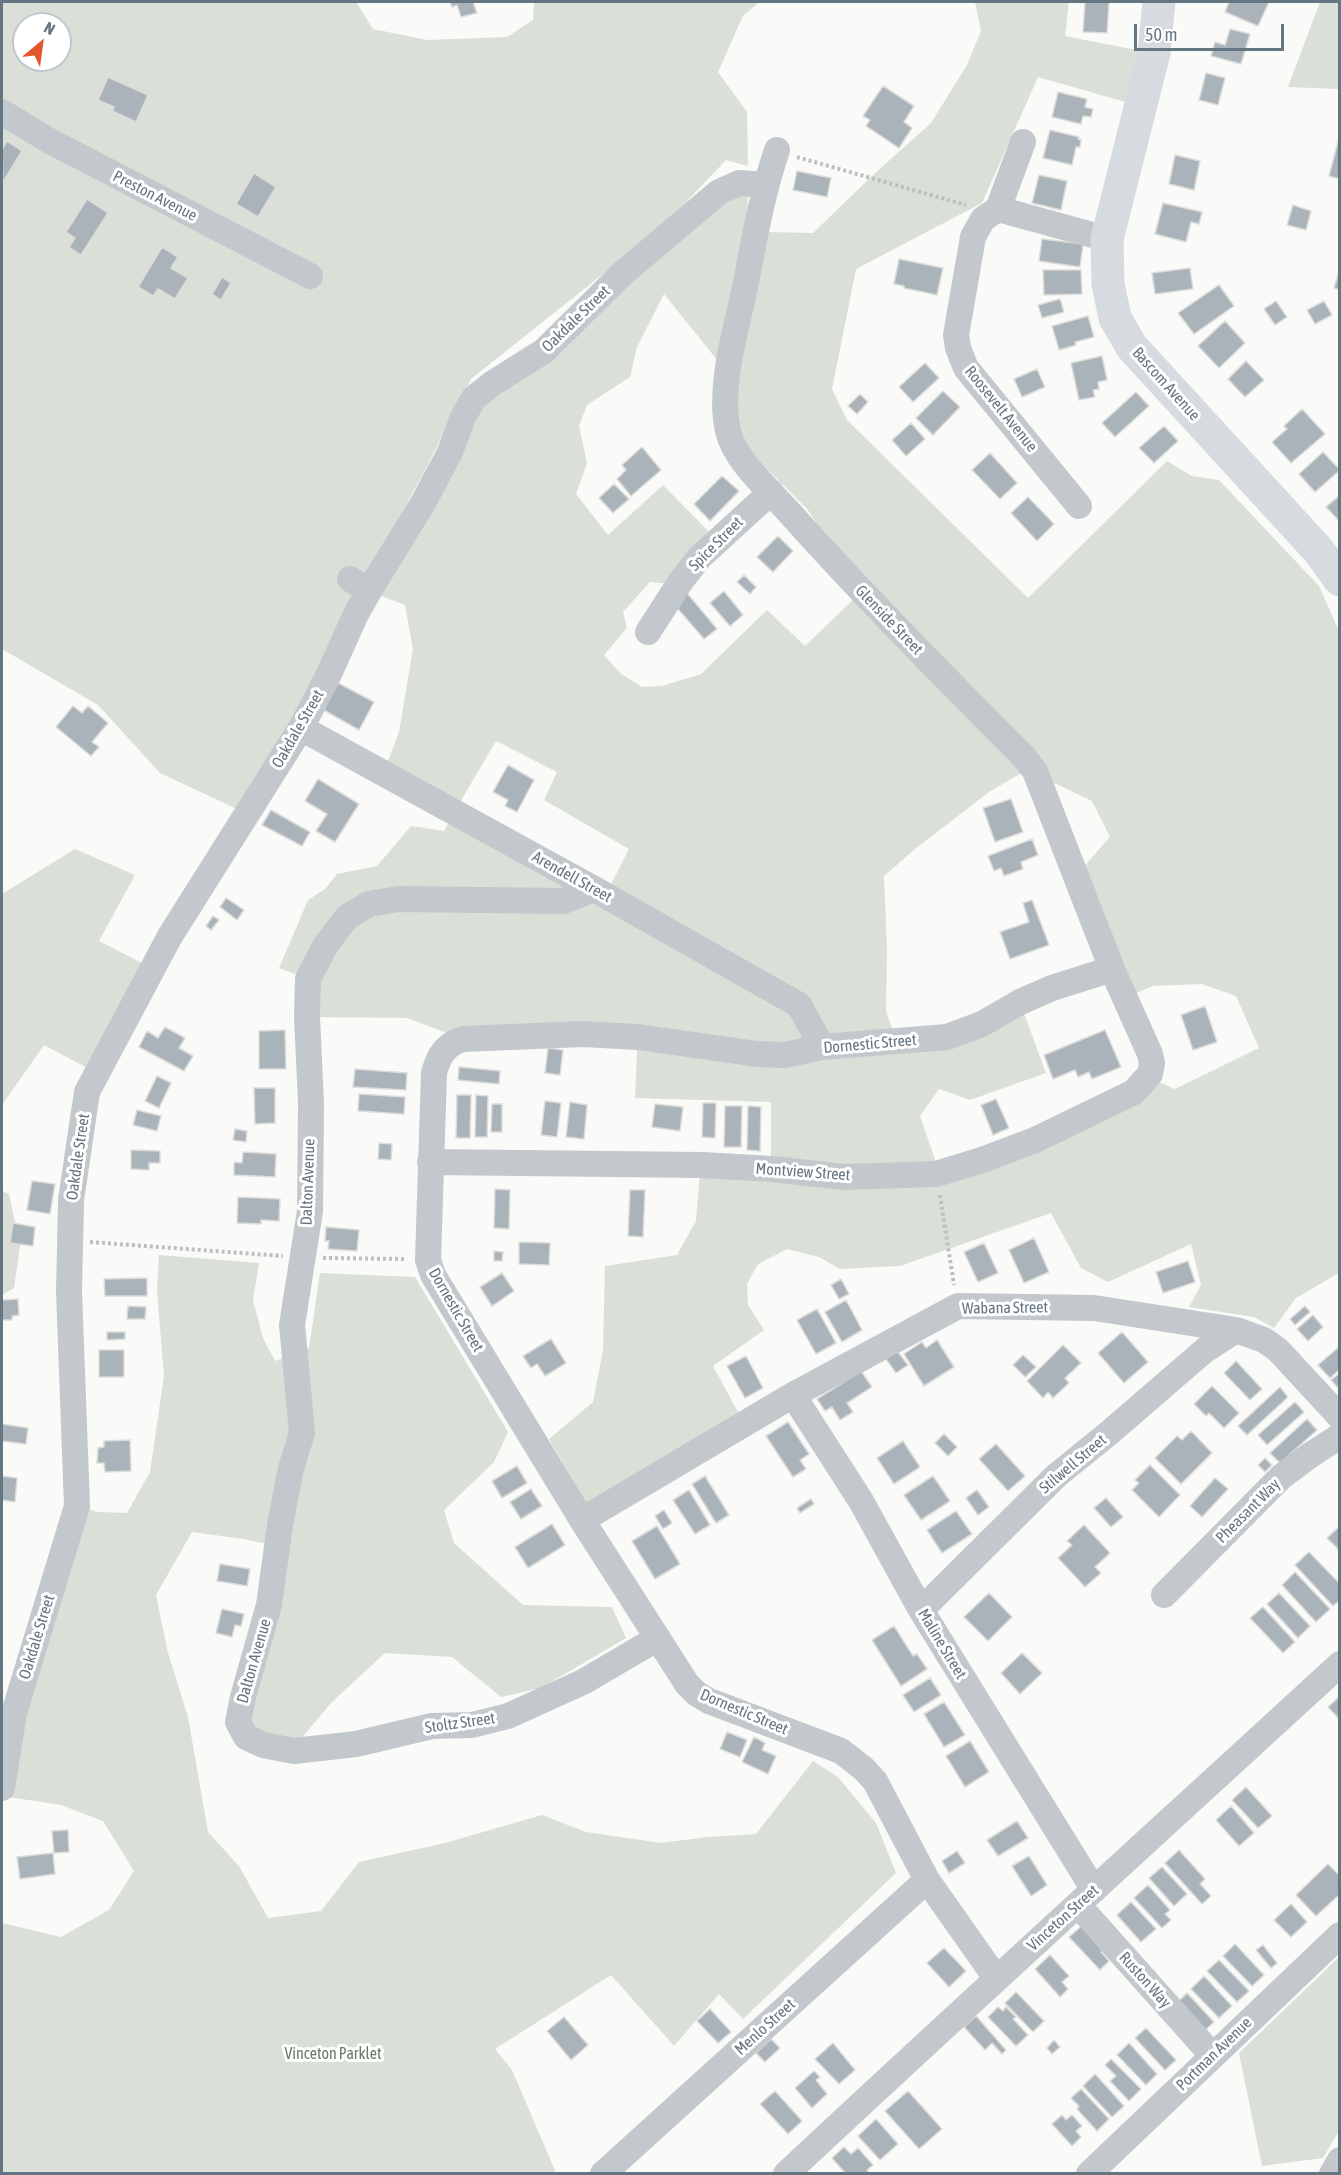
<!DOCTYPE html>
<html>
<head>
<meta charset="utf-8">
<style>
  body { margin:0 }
  #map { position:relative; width:1341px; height:2175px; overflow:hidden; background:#fafaf8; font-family:"Asap Condensed",sans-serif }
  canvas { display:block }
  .frame { position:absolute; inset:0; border:3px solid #657683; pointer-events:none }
  .north { position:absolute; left:12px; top:12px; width:60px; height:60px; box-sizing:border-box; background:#fff; border:2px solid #c1c8cd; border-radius:50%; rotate:29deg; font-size:16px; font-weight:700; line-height:24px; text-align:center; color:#657683 }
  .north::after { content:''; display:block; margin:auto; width:21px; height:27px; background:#e4572e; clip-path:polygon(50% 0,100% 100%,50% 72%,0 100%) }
  .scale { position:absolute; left:1134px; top:24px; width:150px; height:27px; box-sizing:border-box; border:3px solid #657683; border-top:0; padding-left:8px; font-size:18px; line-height:21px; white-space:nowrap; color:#657683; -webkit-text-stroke:4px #fff; paint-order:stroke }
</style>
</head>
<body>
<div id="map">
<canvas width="1341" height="2175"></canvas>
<div class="frame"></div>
<div class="north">N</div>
<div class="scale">50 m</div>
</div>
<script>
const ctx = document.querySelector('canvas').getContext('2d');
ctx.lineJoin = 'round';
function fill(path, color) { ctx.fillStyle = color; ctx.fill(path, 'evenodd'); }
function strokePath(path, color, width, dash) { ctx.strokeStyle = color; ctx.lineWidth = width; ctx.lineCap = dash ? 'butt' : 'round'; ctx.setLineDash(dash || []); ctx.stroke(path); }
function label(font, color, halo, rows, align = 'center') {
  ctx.font = font + ' "Asap Condensed",sans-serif'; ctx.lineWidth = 6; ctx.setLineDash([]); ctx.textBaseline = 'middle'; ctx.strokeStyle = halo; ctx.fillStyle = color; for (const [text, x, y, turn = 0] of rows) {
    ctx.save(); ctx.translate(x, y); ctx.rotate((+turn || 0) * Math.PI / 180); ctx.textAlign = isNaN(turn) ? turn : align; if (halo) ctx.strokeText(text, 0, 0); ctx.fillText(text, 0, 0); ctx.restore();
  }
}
fill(new Path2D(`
  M2,2H356L373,29L427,40L507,37L533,20L534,2H759L743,16L718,72L747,112L748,166L726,160L653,237L652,235L471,379L422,476L346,614L293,723L239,810L160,773L98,705L2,649ZM24,24H60V60H24Z
  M975,2H1069L1065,36L1141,51L1129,103L1038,77L982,203L856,269L832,389L847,420L1028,598L1167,461L1192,476L1219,480L1319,586L1340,633L1339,1273L1296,1298L1274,1328L1254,1317L1189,1307L1201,1285L1191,1244L1108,1282L1081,1268L1051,1213L900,1266L840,1269L819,1257L787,1249L758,1264L747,1284L748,1305L764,1330L713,1366L739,1414L589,1508L549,1439L593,1402L603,1350L605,1266L677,1255L696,1221L700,1173L771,1178V1102L635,1098L638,1028L447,1033L407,1018L307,1017L308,979L279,968L308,900L325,889L337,874L377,866L411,826L444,831L451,818L602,902L629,849L544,800L557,772L496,741L459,804L386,766L399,732L413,649L405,605L376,594L480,398L680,236L744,189L748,198L746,235L718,361L664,294L637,347L630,377L587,405L579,426L587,463L576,494L608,535L663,485L715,538L670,584L650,582L623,612L627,628L604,655L620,673L642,687L662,686L701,674L767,610L805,646L857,596L1023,772L989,792L915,849L884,876L887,951L886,1011L899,1049L1022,1008L1046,1073L970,1100L939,1089L920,1116L938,1168L1159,1082L1175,1089L1259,1048L1236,996L1202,984L1153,986L1134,994L1081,870L1110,837L1092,801L1046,779L836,554L808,510L738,440L730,413L766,232L813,233L872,176L931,123L967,65L981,31Z
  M1320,2H1339V89L1288,87Z
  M75,849L135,875L99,941L148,966L91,1070L44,1045L2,1105V894Z
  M2,1191L9,1194L20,1246L14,1288L2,1295Z
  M159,1255L259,1263L253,1300L263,1338L275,1361L309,1348L320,1273L415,1277L508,1432L494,1462L444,1510L454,1543L523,1605L612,1607L626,1638L541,1688L501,1697L452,1657L385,1653L332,1702L293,1748L242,1721L283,1547L243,1539L192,1532L156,1595L168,1653L188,1717L208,1832L239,1866L268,1918L321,1911L359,1862L445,1843L542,1815L586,1832L661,1843L708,1837L756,1834L813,1761L838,1777L876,1823L896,1873L743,2019L719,1994L674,2046L611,1975L495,2049L512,2070L556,2173H2V1923L61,1937L109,1910L134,1871L103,1821L61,1805L2,1796L68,1503L98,1512L127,1513L150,1472L164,1376L157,1291Z
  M1339,1957V2131L1323,2158L1262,2166L1239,2053Z`), '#dadfd7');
const building = new Path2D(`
  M450,2H473L477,13L461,17L457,5L452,7Z
  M1085,2H1109L1107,33L1083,32Z
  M1229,2H1269L1258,26L1225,12Z
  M1230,29L1250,34L1241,64L1211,56L1215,42L1225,45Z
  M1206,73L1225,78L1218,105L1199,100Z
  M108,77L148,95L136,122L112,111L114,107L98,100Z
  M883,86L914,106L904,122L912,128L899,148L866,126L870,120L863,116Z
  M1058,92L1087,99L1085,107L1093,109L1091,117L1083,116L1081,124L1052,117Z
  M1050,130L1079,137L1078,139L1081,140L1080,147H1076L1072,165L1043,158Z
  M1339,138H1340V179L1329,176Z
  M7,141L22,151L3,182L2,150Z
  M1175,155L1200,161L1194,190L1169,184Z
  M797,171L831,178L827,197L793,190Z
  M254,173L276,187L258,217L236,204Z
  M1039,175L1067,181L1061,210L1032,203Z
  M87,199L108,213L81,255L69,247L75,238L66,232Z
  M1163,203L1202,212L1199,224L1191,222L1186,242L1155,234Z
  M1293,205L1311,211L1306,230L1287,225Z
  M1042,239L1083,244L1080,267L1039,261Z
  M162,247L178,257L171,268L188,278L175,299L158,289L153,296L138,287Z
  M899,259L943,268L937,295L904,288V286L894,284Z
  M1190,268L1193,289L1155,294L1152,273Z
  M1340,269V290L1334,288Z
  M1043,270H1081L1082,294L1044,295Z
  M222,277L231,283L221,300L212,294Z
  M1219,285L1234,306L1194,334L1178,313Z
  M1060,299L1064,312L1042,318L1038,305Z
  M1276,301L1287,317L1275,325L1264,309Z
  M1324,301L1332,315L1315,324L1307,310Z
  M1088,316L1094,337L1075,342L1076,345L1059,350L1052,326Z
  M1225,321L1245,343L1219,368L1198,346Z
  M1102,356L1107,380L1098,382L1099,389L1093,390L1095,397L1079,400L1071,363Z
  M1246,361L1264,380L1245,397L1228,379Z
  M925,363L939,378L913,402L899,387Z
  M1037,369L1045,387L1022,397L1014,379Z
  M943,391L960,407L933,435L916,418Z
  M1136,392L1149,406L1115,437L1102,423Z
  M860,394L868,402L857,414L848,406Z
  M1302,409L1325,434L1291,463L1272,442L1287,429L1284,426Z
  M911,423L925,439L906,456L892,440Z
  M1164,426L1178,441L1154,463L1139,448Z
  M642,447L661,470L631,496L617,479L626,470L622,465Z
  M1323,452L1340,470L1315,492L1299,474Z
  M990,453L1017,483L1000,499L972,470Z
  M722,476L739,491L710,521L694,504Z
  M614,484L629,499L613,513L599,498Z
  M1340,495V522L1326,507Z
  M1028,497L1054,524L1037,541L1011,513Z
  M778,536L793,551L773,572L757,557Z
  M744,575L756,587L750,594L737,582Z
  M724,591L743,615L730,626L710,603Z
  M686,592L717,629L704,639L673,603Z
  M336,682L374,702L359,730L322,709Z
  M73,706L82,713L88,706L108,723L92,742L99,747L91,756L56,727Z
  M508,765L534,780L517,812L505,806L508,800L493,792Z
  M318,779L359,804L335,842L316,831L327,814L305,801Z
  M1011,799L1023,832L995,842L983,808Z
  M271,810L310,832L302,846L262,825Z
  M1032,839L1038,855L1021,862L1023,869L1004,876L1001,868L994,871L988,856Z
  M226,898L244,910L237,920L220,907Z
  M1032,900L1049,945L1010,959L1000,932L1029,922L1023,903Z
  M213,916L219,920L211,930L206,926Z
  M1205,1006L1217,1042L1193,1050L1181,1015Z
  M165,1027L185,1038L179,1048L193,1056L184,1071L139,1047L147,1031L158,1038Z
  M285,1030L286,1069H259V1031Z
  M1105,1030L1121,1067L1092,1079L1089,1072L1078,1077L1075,1070L1053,1079L1044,1055Z
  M548,1048L563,1050L560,1075L545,1073Z
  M459,1067L500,1071L499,1084L458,1080Z
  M355,1069L407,1073L406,1090L353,1087Z
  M157,1076L171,1083L159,1108L145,1101Z
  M254,1088H275V1123L255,1124Z
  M359,1094L405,1097L404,1114L358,1111Z
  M457,1095H471L470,1138H456Z
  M476,1095L488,1096L487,1137H475Z
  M996,1099L1009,1128L993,1135L981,1105Z
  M545,1101L561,1103L557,1137L541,1135Z
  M570,1102L587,1105L584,1139L566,1137Z
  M703,1103H716L715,1138L702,1137Z
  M492,1104H502V1132H491Z
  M655,1104L683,1107L680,1131L652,1127Z
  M725,1106H742L741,1147H724Z
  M748,1106L761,1107L760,1151L747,1150Z
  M137,1110L161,1116L157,1131L133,1125Z
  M235,1129L247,1131L246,1142L233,1140Z
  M379,1143L392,1144L391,1160L378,1159Z
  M131,1150L160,1151V1163H149V1170L131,1169Z
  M243,1152L276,1154L275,1177L234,1175V1162L242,1163Z
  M32,1181L55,1184L50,1214L27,1210Z
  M495,1189L510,1190L509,1229L494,1228Z
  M630,1190H645L643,1237L628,1236Z
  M238,1197L280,1199L279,1221L261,1220V1224L237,1223Z
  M13,1223L35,1227L33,1246L10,1243Z
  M326,1227L359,1230L357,1251L328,1249L329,1241H325Z
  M1034,1238L1049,1272L1024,1283L1009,1250Z
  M519,1242L550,1243L549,1265L519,1264Z
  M984,1243L998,1273L978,1282L964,1252Z
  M494,1251L503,1252L502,1261H494Z
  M1188,1261L1195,1282L1163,1293L1156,1272Z
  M502,1273L514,1291L492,1306L480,1287Z
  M147,1278V1296H105L104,1279Z
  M841,1279L849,1294L839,1299L831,1285Z
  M2,1295V1300L18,1299L19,1315L12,1316V1320H2Z
  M846,1300L862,1330L842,1342L825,1312Z
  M128,1306L146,1307L145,1319H127Z
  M1305,1306L1310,1312L1295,1325L1290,1319Z
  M817,1309L836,1343L816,1354L797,1320Z
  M1313,1315L1323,1327L1308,1341L1297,1329Z
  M107,1332H125V1339L107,1340Z
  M1122,1332L1148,1362L1124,1383L1098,1353Z
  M551,1339L566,1363L545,1376L537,1364L531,1368L523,1356Z
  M937,1340L954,1367L924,1386L904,1354L922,1342L926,1348Z
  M1063,1345L1081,1363L1065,1378L1069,1383L1053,1398L1048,1392L1043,1398L1027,1381Z
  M1340,1346V1369L1330,1378L1318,1365Z
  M99,1350H124V1377H99Z
  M897,1351L908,1365L896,1373L886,1359Z
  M1023,1355L1036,1367L1025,1377L1013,1365Z
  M746,1356L763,1388L745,1398L727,1366Z
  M1236,1361L1262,1389L1250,1400L1224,1373Z
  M861,1371L872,1387L847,1403L853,1412L840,1420L832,1407L825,1411L817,1399Z
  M1340,1373V1390L1331,1380Z
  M1212,1386L1239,1413L1224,1428L1209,1413L1206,1416L1194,1404Z
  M1280,1387L1288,1397L1247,1435L1238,1426Z
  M1295,1402L1304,1412L1267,1445L1258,1435Z
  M1307,1419L1317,1430L1280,1463L1270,1453Z
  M788,1422L809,1454L800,1460L806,1469L793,1477L766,1436Z
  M2,1424L28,1428L26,1444L2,1441Z
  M1191,1431L1212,1453L1181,1484L1155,1458L1177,1436L1182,1440Z
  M944,1434L957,1447L948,1456L935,1443Z
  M130,1440L131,1471L105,1472L104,1463H97L98,1448L104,1447V1441Z
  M903,1441L920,1467L894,1484L877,1458Z
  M996,1444L1025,1476L1008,1491L979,1459Z
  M1265,1458L1272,1465L1265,1472L1258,1465Z
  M1150,1465L1180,1495L1159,1517L1132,1490L1139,1483L1135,1480Z
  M517,1466L527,1483L502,1498L492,1481Z
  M2,1476L17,1478L15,1502L2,1500Z
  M705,1476L729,1515L716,1523L692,1484Z
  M933,1476L950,1501L921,1520L904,1495Z
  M1215,1478L1228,1489L1202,1517L1190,1506Z
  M531,1489L542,1506L521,1519L510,1502Z
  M689,1490L710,1525L695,1534L673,1500Z
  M977,1490L989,1507L978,1515L966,1498Z
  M1106,1498L1123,1517L1111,1527L1094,1508Z
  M811,1499L814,1504L800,1513L797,1508Z
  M664,1510L672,1523L663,1529L655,1516Z
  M956,1511L972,1534L942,1553L927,1530Z
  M552,1524L565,1545L528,1568L515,1547Z
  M1084,1525L1110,1553L1095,1567L1101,1573L1085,1587L1058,1558L1072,1545L1067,1541Z
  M657,1526L680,1564L655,1579L632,1541Z
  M1340,1526V1551L1327,1538Z
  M1309,1552L1340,1584V1600L1333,1606L1295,1565Z
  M220,1564L250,1569L247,1586L217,1581Z
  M1295,1572L1330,1609L1316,1622L1282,1585Z
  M989,1593L1012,1617L988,1641L964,1617Z
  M1279,1593L1310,1626L1298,1638L1267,1604Z
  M1263,1607L1295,1642L1283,1653L1250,1618Z
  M222,1609L244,1614L241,1626L235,1625L232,1637L216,1633Z
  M894,1626L913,1656L917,1654L927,1669L901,1686L872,1640Z
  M1022,1653L1042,1673L1020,1694L1001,1673Z
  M930,1678L941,1695L914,1712L903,1695Z
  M1340,1696V1720L1328,1707Z
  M944,1702L965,1735L944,1747L924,1714Z
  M727,1732L747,1740L740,1757L720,1749Z
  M754,1737L765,1743L762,1750L776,1756L768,1774L742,1762Z
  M970,1741L989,1772L965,1787L946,1756Z
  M1246,1787L1272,1816L1258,1828L1232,1800Z
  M1231,1806L1254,1833L1239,1846L1216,1820Z
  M1017,1821L1028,1838L998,1856L987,1840Z
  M68,1830L69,1852L54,1853L52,1831Z
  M1179,1850L1205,1879L1200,1884L1211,1896L1202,1904L1165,1863Z
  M957,1851L965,1863L949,1873L942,1861Z
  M53,1853L55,1874L20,1879L17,1857Z
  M1029,1856L1047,1885L1031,1896L1012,1866Z
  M1328,1864L1340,1876V1894L1316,1916L1296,1895Z
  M1162,1867L1187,1894L1174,1906L1149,1878Z
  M1148,1885L1170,1910L1165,1914L1171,1920L1162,1928L1134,1898Z
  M1131,1902L1156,1929L1141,1942L1117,1915Z
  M1291,1904L1307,1922L1291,1937L1274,1920Z
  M1083,1925L1105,1949L1101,1952L1109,1961L1100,1970L1069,1937Z
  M1235,1944L1264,1975L1252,1986L1223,1956Z
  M1263,1945L1277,1963L1271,1968L1256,1950Z
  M944,1948L966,1971L949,1987L927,1963Z
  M1050,1955L1069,1976L1062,1982L1068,1989L1060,1997L1035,1969Z
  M1219,1960L1249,1991L1237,2002L1207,1971Z
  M1204,1976L1232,2006L1219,2018L1191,1989Z
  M1016,1992L1044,2021L1033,2032L1005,2003Z
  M1187,1993L1214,2022L1202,2033L1175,2005Z
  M998,2007L1003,2011L1006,2007L1016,2017L1013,2019L1028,2035L1016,2046L988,2017Z
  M710,2009L731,2032L718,2043L697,2021Z
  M976,2016L1006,2050L1002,2054L992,2043L985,2050L964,2027Z
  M564,2017L588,2045L571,2060L547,2031Z
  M1146,2028L1176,2060L1165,2070L1135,2038Z
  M771,2039L780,2048L765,2062L756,2053Z
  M1054,2040L1060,2047L1052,2054L1047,2048Z
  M833,2043L855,2070L839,2084L815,2059Z
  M1129,2043L1157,2074L1146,2085L1117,2055Z
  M1111,2059L1141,2089L1129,2101L1110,2081L1116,2076L1105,2065Z
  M814,2071L820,2077L816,2080L827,2094L812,2108L795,2088Z
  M1095,2074L1124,2106L1112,2117L1083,2086Z
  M1081,2089L1109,2119L1097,2131L1077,2109L1079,2106L1071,2098Z
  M775,2091L802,2121L788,2134L760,2104Z
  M908,2091L942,2129L919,2149L885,2111Z
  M1062,2115L1066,2120L1072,2115L1082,2126L1076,2131L1081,2137L1072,2146L1052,2124Z
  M876,2119L898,2144L880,2160L858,2136Z
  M844,2147L851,2154L858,2148L873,2165L867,2170L870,2174H846L832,2158Z`);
fill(building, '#aab3b9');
strokePath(building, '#dcdcda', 1.5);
strokePath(new Path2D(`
  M797,157L966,205
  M940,1195L954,1285
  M90,1242L283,1256
  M323,1258L406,1259`), '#bbbfc2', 4, [3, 3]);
strokePath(new Path2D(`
  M2,112L48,140L310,276
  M998,209L1023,142
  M1079,506L966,368L958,348L956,335L973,237L983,219L998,209L1107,239
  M350,579L369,591L423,503L450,452L463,417L474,398L493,383L544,351L623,273L719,192L739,183L766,185
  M648,632L681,581L699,558L771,492
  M301,728L594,889L799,1005L822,1047
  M594,889L564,901L398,899L369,904L347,917L325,946L308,979L307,1017L311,1103L310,1211L292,1325L302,1433L291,1468L280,1525L269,1605L243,1697L238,1722L246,1737L263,1745L294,1751L356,1744L432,1726L472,1725L508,1716L583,1682L658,1638
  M430,1162L702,1165L772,1169L844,1177L936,1174L982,1160L1035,1140L1134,1092L1150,1074L1152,1063L1150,1054L1112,969L1035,771L1023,756C943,676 863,595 787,510C768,489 734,459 728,431C718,387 736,330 745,287C754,241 762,194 777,150
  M793,1395L861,1501L921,1610L1094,1890
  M582,1520L793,1395L958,1306L1094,1308L1236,1330L1264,1340L1278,1350L1340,1417
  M1164,1595L1281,1477L1309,1456L1340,1436
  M921,1610L1056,1476L1109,1433L1205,1350L1236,1330
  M2,1788L14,1713L77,1506L69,1291L71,1200L87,1092L170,936L301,728L329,674L356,614L369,591
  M1078,1905L1212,2055
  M996,1978L927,1880L875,1781L864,1769L841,1751L709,1701L697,1694L687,1684L582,1520L433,1275L428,1260L434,1073C439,1055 445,1045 463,1039L583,1034L638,1037L757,1054L785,1055L822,1047L947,1037L982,1024L1020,1002L1052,988L1112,969
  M603,2174L927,1880
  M786,2174C970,2002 1155,1834 1340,1664
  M1089,2174L1340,1935
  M1332,2174L1340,2160`), '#c3c8cc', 26);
strokePath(new Path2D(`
  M1159,2L1154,53L1107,239L1108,284L1115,318L1132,347L1318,550L1340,580`), '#d6dbdf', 33);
label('16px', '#657683', '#fff', [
  ["Preston Avenue",155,196,27],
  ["Oakdale Street",576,319,-44],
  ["Bascom Avenue",1166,384,48],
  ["Roosevelt Avenue",1001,409,51],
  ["Spice Street",716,544,-45],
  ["Glenside Street",889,620,46],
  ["Oakdale Street",298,729,-60],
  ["Arendell Street",572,877,29],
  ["Dornestic Street",870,1044,-5],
  ["Oakdale Street",78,1157,-82],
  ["Montview Street",803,1172,4],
  ["Dalton Avenue",308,1182,-88],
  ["Wabana Street",1005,1308,-1],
  ["Dornestic Street",456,1310,60],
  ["Stilwell Street",1073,1464,-40],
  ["Pheasant Way",1248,1511,-45],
  ["Oakdale Street",37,1637,-73],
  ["Maline Street",942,1644,59],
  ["Dalton Avenue",254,1661,-74],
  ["Dornestic Street",744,1712,23],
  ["Stoltz Street",460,1723,-8],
  ["Vinceton Street",1063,1918,-42],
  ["Ruston Way",1145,1980,48],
  ["Menlo Street",765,2027,-42],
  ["Portman Avenue",1214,2054,-44]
]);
label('16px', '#687a64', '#fff', [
  ["Vinceton Parklet",333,2054]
]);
</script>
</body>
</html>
